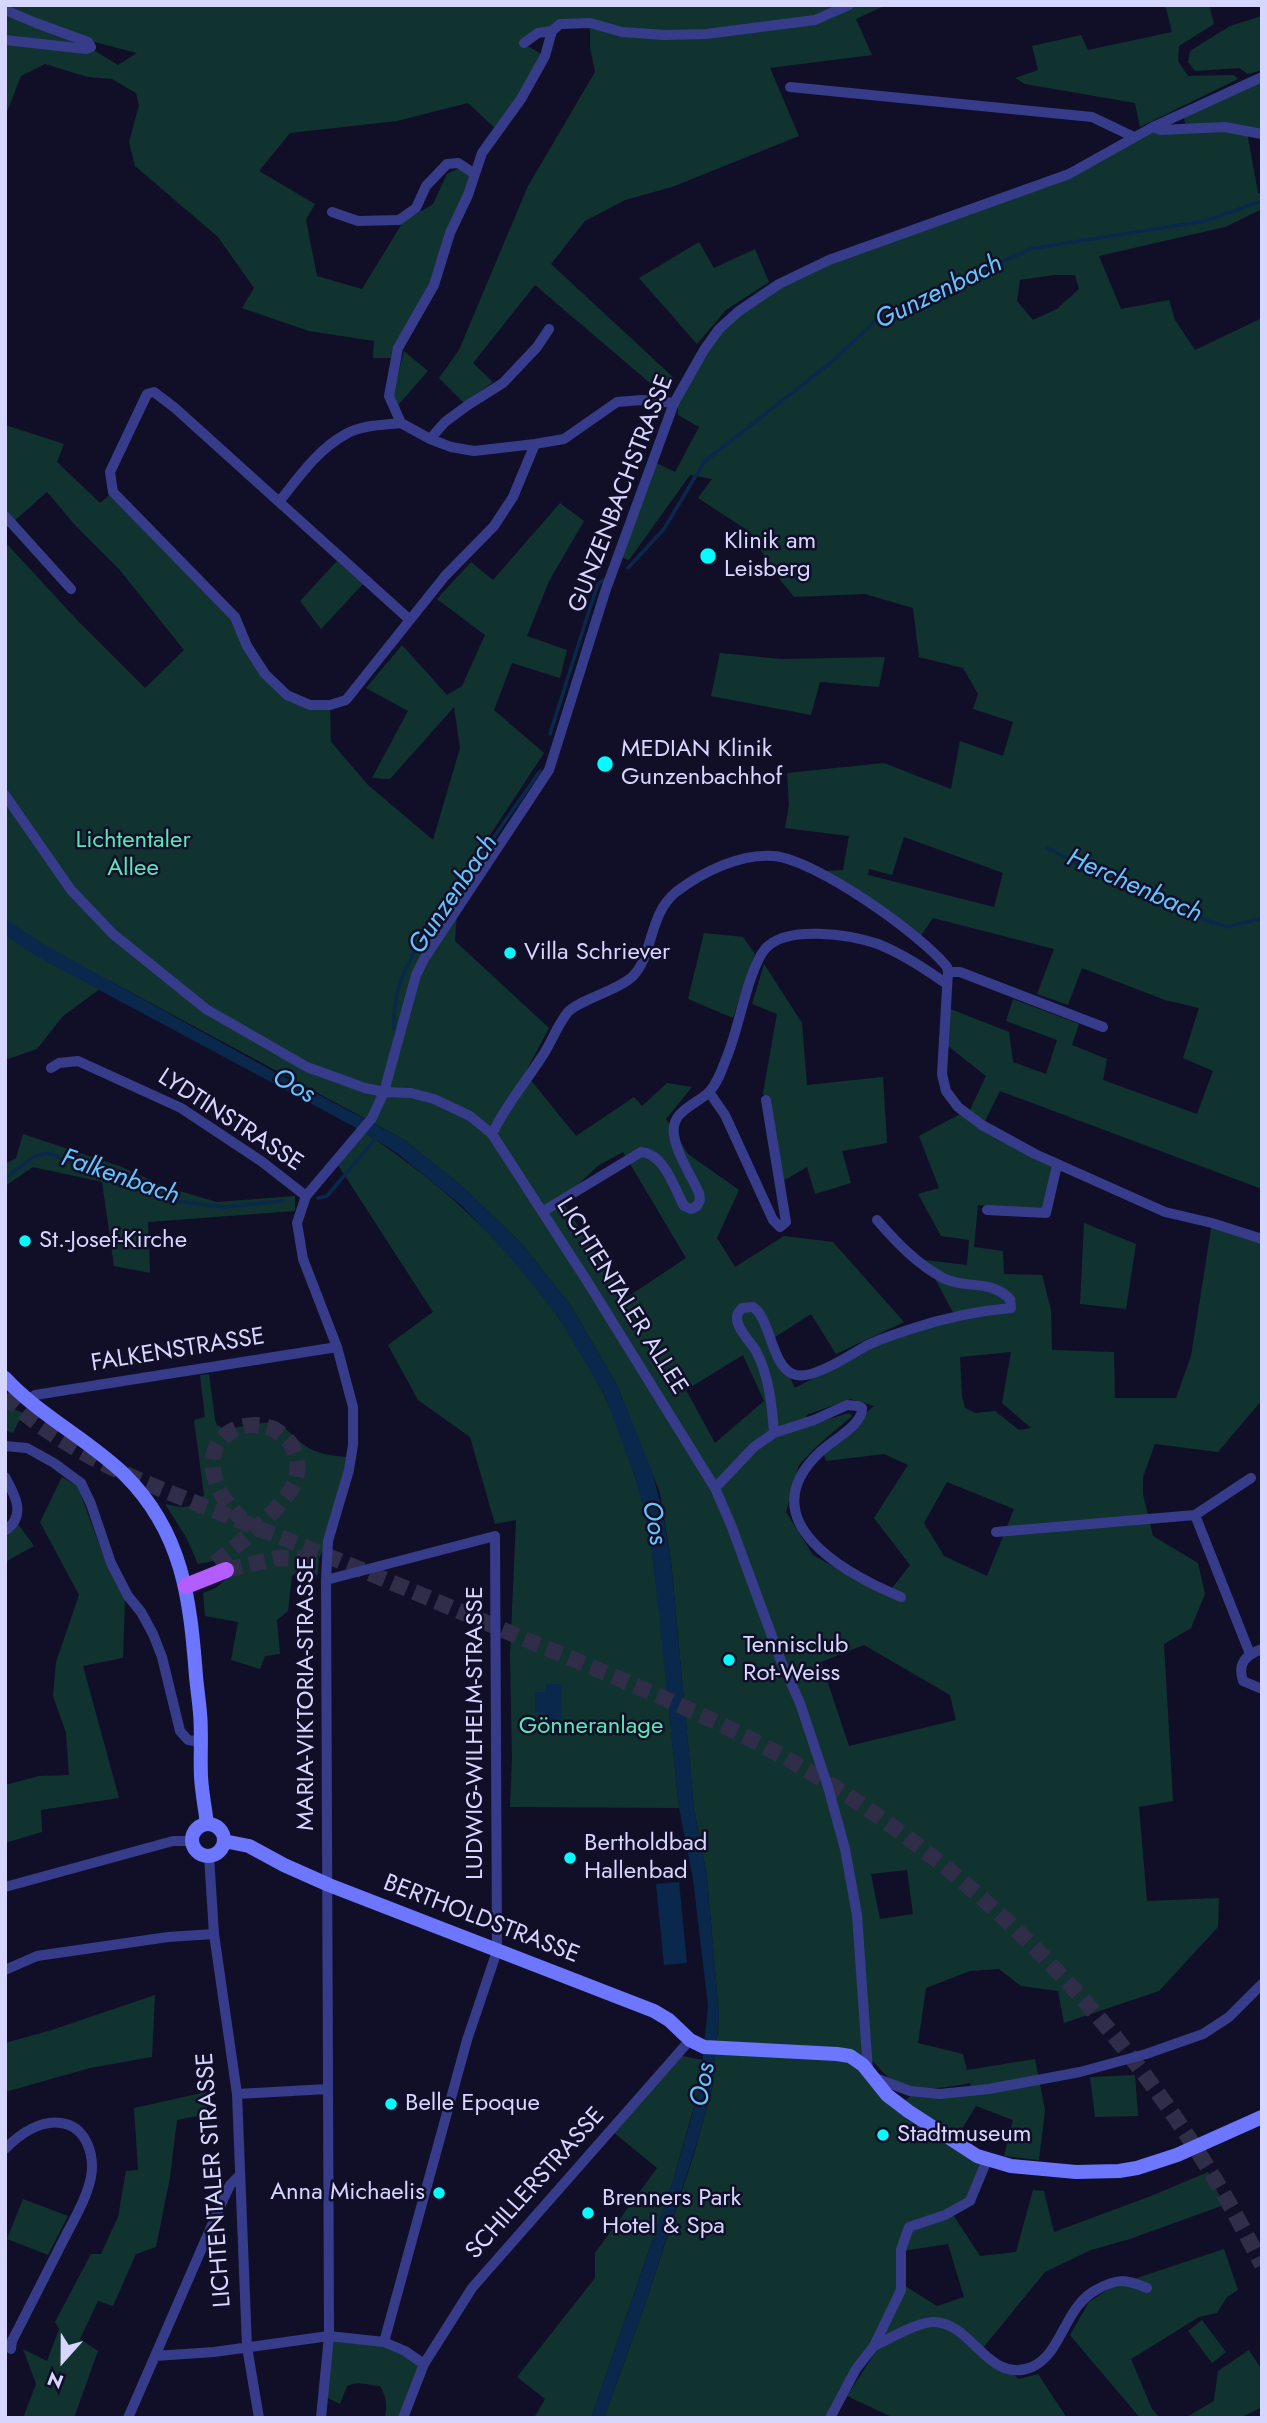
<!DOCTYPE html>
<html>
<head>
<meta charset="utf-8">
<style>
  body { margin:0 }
  #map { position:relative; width:1267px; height:2423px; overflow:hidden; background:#110f28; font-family:Jost,sans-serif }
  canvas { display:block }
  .frame { position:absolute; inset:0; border:7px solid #d7d6ff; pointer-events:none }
  .north { position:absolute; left:28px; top:2325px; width:70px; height:70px; -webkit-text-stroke:5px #110f28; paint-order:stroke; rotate:201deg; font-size:19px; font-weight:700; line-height:28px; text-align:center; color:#d7d6ff }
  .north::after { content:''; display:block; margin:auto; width:24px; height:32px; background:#d7d6ff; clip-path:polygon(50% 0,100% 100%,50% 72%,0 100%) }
</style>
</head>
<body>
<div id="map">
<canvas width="1267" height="2423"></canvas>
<div class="frame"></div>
<div class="north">N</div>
</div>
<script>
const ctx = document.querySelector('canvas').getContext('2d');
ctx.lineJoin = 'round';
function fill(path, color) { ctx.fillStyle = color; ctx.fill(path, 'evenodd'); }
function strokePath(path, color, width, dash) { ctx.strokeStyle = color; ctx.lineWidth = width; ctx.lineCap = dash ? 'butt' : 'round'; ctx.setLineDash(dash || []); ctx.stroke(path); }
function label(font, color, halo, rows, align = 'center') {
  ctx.font = font + ' Jost,sans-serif'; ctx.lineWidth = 5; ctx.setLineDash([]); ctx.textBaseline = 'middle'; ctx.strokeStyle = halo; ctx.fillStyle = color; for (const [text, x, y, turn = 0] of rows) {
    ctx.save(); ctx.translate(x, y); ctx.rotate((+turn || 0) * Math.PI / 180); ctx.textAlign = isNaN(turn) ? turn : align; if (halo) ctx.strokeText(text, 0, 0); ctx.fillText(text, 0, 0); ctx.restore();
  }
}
fill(new Path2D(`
  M5,5H886L856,19L872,55L770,68L799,136L672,187L625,200L585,221L551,264L674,378L664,395L535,285L473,363L493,382L464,403L439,378L459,350L528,186L595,72L590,48V23L560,24L524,44L545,56L497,130L468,103L397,121L290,133L259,171L315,204L306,220L317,276L362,289L403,222L433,204L447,174L457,169L472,175L434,285L392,358H373L374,341L309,331L242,308L254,288L218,237L135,166L129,142L139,105L136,93L112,79L88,77L45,64L21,76L5,117ZM71,36L137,53L118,65Z
  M1165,5H1209L1214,24L1179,46L1178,61L1188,76L1234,75L1238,79L1140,127L1135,103L1025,84L1015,78L1038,70L1032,46L1081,35L1088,50L1172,32Z
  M1262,16V70L1248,74L1239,68L1195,71L1188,62L1190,51L1230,26Z
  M1262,77V134L1247,132L1258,193L1262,194V209L1225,227L1099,256L1121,309L1169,300L1175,320L1195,350L1262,318V1189L1000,1091L984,1123L969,1112L986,1076L948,1046V1008L1009,1032L1013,1062L1046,1074L1057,1040L1006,1021L1013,999L1079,1024L1072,1045L1107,1059L1103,1080L1197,1114L1213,1071L1183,1058L1199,1008L1165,1000L1082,968L1068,1005L1037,994L1054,949L933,918L920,937L822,871L843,870L849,836L785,828L789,805L787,773L884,763L951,789L960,741L1003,756L1013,722L973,709L978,694L963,668L919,657L913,608L865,594L794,597L774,572L750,532L698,498L712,479L690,475L629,560L618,556L652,461L675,472L699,427L678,415V395L719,329L779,284L849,253L1069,174L1153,127L1186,128L1183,112ZM1054,275H1075L1079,289L1057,309L1033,320L1017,301L1020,280ZM904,837L1003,873L994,907L868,875L869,869L892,875Z
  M699,242L714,268L755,249L769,282L726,310L697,344L639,278Z
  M404,351L428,371L398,405L393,395Z
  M5,425L64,444L57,462L100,503L113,492L235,617L247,646L287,695L330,705L331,742L368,785L433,840L460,748L454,707L390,779L372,778L408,711L366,688L402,645L447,695L462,686L485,635L437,599L471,562L493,580L560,503L584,521L549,581L527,636L567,650L560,678L512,663L494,710L544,753L465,873L457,910L455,941L549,1028L525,1073L576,1136L634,1097L642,1106L667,1083L692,1087L666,1119L688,1154L739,1190L717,1238L735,1267L784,1236L833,1242L904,1322L836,1354L811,1314L772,1339L795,1388L877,1343L956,1318L925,1260L967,1265L969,1240L941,1236L918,1194L939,1188L919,1136L960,1114L1055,1167L1045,1212L978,1205L974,1247L1003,1251L1004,1274L1042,1275L1051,1310L1052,1350L1114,1352L1115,1398H1176L1191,1356L1212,1223L1262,1240V1400L1218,1452L1155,1444L1143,1477V1494L1153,1536L1198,1563L1205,1594L1191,1628L1164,1644L1173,1801L1139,1807L1147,1901L1219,1898L1218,1927L1159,1991L1064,2023L1058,1991L1021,1986L999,1969L970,1971L926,1988L918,2043L963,2054L967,2070L1035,2059L1045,2110L1039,2160L1004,2156L1013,2120L976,2106L957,2137L903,2103L912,2094L972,2093L970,2083C946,2088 909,2094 888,2077C881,2071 875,2063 868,2057L879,2088L987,2160L970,2201L952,2213L980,2256L1016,2252L1033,2190L1044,2191L1054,2232L1151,2196L1208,2172L1224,2205L1130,2239L1091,2250L1045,2272L983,2348L1019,2379L1038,2374L1067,2418H894L847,2396L878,2348L905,2286L937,2306L964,2297L948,2244L903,2251L909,2227L901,2250V2290L830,2418H604L646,2302L694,2154L712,2089L719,2016L707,1877L694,1808L671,1561L660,1493L617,1385L571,1306L522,1244L463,1187L403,1139L108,980L100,989L63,1016L37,1049L5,1060V542L78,621L145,688L184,650L119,569L75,525L47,492L5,529ZM623,1152L686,1258L626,1298L561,1200L599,1165ZM1011,1352L1002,1403L1031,1428L1019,1430L995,1411L975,1413L965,1408L962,1396L960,1357ZM743,1355L764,1401L715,1443L686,1390ZM851,1399L874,1406L822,1450L826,1461L884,1454L908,1465L874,1518L910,1565L886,1596L813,1555L786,1512L799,1465L817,1446L852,1416L849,1413L810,1425L806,1415ZM947,1482L1014,1509L987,1576L944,1556L924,1523ZM864,1645L950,1695L956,1720L849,1746L821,1662ZM907,1870L913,1914L880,1919L871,1874Z
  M337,561L363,584L321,629L300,601Z
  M720,653L781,659L885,657L879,687L820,682L811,715L711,696Z
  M704,933L743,937L755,954L733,1018L688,999Z
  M764,964L802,1023L807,1085L883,1077L887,1143L842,1151L851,1183L815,1194L807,1167L783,1181L763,1093L777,1014L752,1004Z
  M362,1131C462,1195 550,1285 603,1393C619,1425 635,1473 644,1508C653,1544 655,1582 660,1618C667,1681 672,1745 679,1808L510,1807L512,1759L510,1656L516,1520L495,1524L470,1437L418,1400L388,1345L433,1312L336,1162Z
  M23,1134L122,1167L166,1187L217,1202L295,1196V1211L148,1222L150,1273L114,1266L102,1182L33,1167L5,1186V1164L16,1158Z
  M1084,1223L1136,1244L1126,1309L1080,1304Z
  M209,1374L215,1420L217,1425L224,1429L277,1421C305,1446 307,1454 347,1457L328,1541L319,1558L318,1575L295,1574L292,1576L288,1611L277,1620L280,1654L265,1656L260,1669L231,1660L238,1622L205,1616L203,1593C214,1589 223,1585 228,1574L223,1563L214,1561L198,1564L186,1537L165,1504C184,1508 190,1510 204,1495L194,1420L205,1417L200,1375Z
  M5,1405L23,1413L13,1433L5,1430Z
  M62,1477L78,1487L105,1560L125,1599L123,1658L83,1666L119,1798L41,1810L42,1832L5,1843V1785L39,1776L69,1775L66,1733L53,1696L56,1662L79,1595L40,1522Z
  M18,1524L34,1546L5,1562V1539Z
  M155,1995L152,2057L90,2068L5,2092V2043L52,2030Z
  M677,2055L703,2060L700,2085L673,2181L591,2418H534L545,2399L517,2377L595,2278V2253L657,2168L612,2131Z
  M1135,2075L1138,2116L1095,2117L1090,2077Z
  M206,2092L208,2114L177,2120L170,2177L156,2247L136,2254L113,2306L98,2301L80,2339L98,2351L74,2418H23L36,2384L23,2349L47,2361L59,2329L55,2322L91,2254H101L118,2217L126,2171L138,2170L134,2108Z
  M23,2199L68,2216L48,2255L7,2239Z
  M1224,2249L1238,2290L1227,2297L1217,2313L1199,2317L1131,2359L1152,2409L1160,2418H1140L1070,2335L1089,2302L1113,2286Z
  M1202,2320L1226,2352L1212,2363L1188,2331Z
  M329,2336L384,2342L424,2364L403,2418H385C387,2405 387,2398 380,2386C367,2386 360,2380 347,2386L340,2404L324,2396Z
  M1249,2350L1262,2370V2407L1240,2418H1185L1214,2401L1218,2371Z`), '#11332f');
fill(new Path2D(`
  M5,919L42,943L108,980L271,1070L403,1139L463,1187L522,1244L571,1306L617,1385L652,1471L662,1510L671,1561L694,1808L707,1877L719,2016L712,2089L698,2139L646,2302L604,2418H591L673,2181L687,2133L700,2085L708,2006L693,1879L679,1808L653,1559L644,1509L635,1477L604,1394L557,1315L503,1249L462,1206L397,1153L362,1131L36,956L5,935Z
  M545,1684H562L561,1719H545V1713H535V1692H545Z
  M679,1882L687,1963L664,1965L656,1884Z`), '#0a284c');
strokePath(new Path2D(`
  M628,568L664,529L704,462L834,360L875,321L1030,249L1205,221L1262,201
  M550,734L590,608L598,584L605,579
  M1047,848L1157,904L1227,927L1262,918
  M394,1029C393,995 401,976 417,947L540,771
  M5,1178L35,1156L48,1153L174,1201L224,1207L283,1201
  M318,1198L327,1196L376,1138`), '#0a284c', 3.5);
strokePath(new Path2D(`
  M5,1396C63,1452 137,1480 211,1509C259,1529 308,1548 357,1568C428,1597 497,1628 568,1657C650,1692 733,1726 810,1772C1005,1889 1160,2061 1262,2265
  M215,1563C237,1546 282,1509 294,1484C298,1474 299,1463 295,1453C279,1408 207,1420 213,1469C215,1488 227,1506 242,1519
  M226,1570L277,1558L320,1559`), '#2f2d48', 16, [16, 8]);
strokePath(new Path2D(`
  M5,10L36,23L88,42L91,47
  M552,31L545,56L521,99L482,153L468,195L450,233L434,285L398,348L389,396L401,423L430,439L451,447L474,451L535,444L564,439L617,402L642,400L674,403
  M5,40L86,49L91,47
  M524,43L538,33L552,31L560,24L590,23L622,32L665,35L706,34L815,20L849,5
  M790,87L1092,117L1134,137
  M1153,127L1160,130L1225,127L1262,134
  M332,212L358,221L399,220L416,208L426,186L447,164L458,163L475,174
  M430,439L445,422L468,405L503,383L537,347L549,329
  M279,502C298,478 318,449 346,434C362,425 383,425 401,423
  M5,516L71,589
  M410,620L175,408L154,392L147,394L110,472L113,492L235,617L247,646L265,674L287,695L310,705H330L346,700L445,576L494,526L513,497L535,444
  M5,795L71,890L113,934L206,1009L307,1067L365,1088L384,1092L411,1093L434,1099L470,1116L492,1134L587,1281L715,1488L731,1525L781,1661L800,1703L828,1787L845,1849L857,1915L868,2071
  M948,972H960L1103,1027
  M51,1068L59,1063L78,1061L181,1108L261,1161L306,1196
  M709,1092L725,1115L773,1220L780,1227L786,1222L766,1100
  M492,1134C505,1106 525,1083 541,1058C551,1044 557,1025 568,1012C579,1000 619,990 633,976C654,954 648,915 676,892C702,872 741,853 774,856C816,860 921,934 947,967L948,972L942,1074L946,1091L958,1107L982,1125L1035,1154L1165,1212L1212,1223L1262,1239
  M987,1210L1046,1213L1057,1165
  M542,1212L641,1152C665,1154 674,1188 684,1206L691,1209L697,1206L700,1200L699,1193C691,1175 677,1155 674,1135C670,1111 696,1105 709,1092C717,1084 722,1070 726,1059C739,1030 747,972 765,949C786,924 851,935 878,944C903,954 925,969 947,984
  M28,1400L35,1395L337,1347
  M774,1433L814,1420L847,1405L858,1406L862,1408C863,1425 831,1441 819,1453C748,1521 846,1574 901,1597
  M5,1446L27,1448L54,1463L81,1483L91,1504L111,1563L128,1596L141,1612L153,1634L162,1657L180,1731L188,1740L201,1742
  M5,1477C15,1495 27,1515 5,1531
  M715,1488L754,1447L774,1433C772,1405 769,1376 756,1351C751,1342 736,1329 737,1317C737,1313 740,1311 742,1308L753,1307C771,1319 771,1365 793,1374C810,1382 850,1355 866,1346C881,1338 896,1334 911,1329C944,1318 976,1311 1011,1308L1010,1299C988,1278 967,1290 943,1278C917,1264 896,1242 877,1220
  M1195,1515L1250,1654
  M996,1532L1195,1515L1251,1478
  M326,1580L495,1536L497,1951L467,2040L384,2342
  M1262,1649C1246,1655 1237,1663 1243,1681L1262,1689
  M209,1856L214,1934L237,2094L247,2347L259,2418
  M5,1887L173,1841H192
  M5,1970L37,1956L168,1937L214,1934
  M875,2078L910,2091L940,2094L989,2089L1080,2072L1146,2054L1203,2034L1229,2017L1262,1984
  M237,2094L328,2089
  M5,2149C20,2134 39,2120 61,2123C86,2126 95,2155 91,2177C87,2198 73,2221 63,2241C46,2274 29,2308 12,2341L11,2349
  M874,2346C889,2339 919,2321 934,2322C973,2323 988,2385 1032,2367C1062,2354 1064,2307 1096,2290C1117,2278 1125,2279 1147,2288
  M155,2356L214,2352L329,2336L384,2342L405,2351L424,2364
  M128,2418L222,2202L230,2185L239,2176
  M321,2418L329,2336L326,1580L328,1541L349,1470L353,1445V1407L337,1347L303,1259L297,1223L306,1196L372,1118L384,1092L416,975L424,959L549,770L606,589L674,403L704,350L719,329L739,311L779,284L829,260L1069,174L1153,127L1262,77
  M403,2418L424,2364L472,2288L690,2040
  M830,2418L856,2369L874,2346L901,2290V2250L909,2227L945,2215L970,2201L987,2160`), '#373c8a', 10);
strokePath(new Path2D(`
  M5,1378C40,1416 88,1439 125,1475C183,1533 190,1599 196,1676C197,1688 199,1700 200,1713C202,1734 200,1755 201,1777C202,1793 205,1808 207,1824
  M192 1840a16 16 0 1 1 32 0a16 16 0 1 1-32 0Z
  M224,1841L249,1846L284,1865L329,1885L654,2011L669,2020L690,2040L704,2047L837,2054L850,2056L863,2065L887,2095L908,2111L977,2156L1011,2166L1076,2172L1119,2171L1137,2168L1177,2155L1262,2117`), '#6d76ff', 14);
strokePath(new Path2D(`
  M186,1586L226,1570`), '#b45dff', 16);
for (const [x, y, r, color] of [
  [708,556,9,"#02fcff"],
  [605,764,9,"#02fcff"],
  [510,953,7,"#02fcff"],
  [25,1241,7,"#02fcff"],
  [729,1660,7,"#02fcff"],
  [570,1858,7,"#02fcff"],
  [391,2104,7,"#02fcff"],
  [883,2135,7,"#02fcff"],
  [439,2193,7,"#02fcff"],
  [588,2213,7,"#02fcff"]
]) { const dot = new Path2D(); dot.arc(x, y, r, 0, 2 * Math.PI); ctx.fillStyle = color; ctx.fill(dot); strokePath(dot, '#110f28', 2.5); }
label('24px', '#d7d6ff', '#110f28', [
  ["GUNZENBACHSTRASSE",622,494,-69],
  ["LYDTINSTRASSE",230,1121,33],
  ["LICHTENTALER ALLEE",621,1297,58],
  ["FALKENSTRASSE",178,1351,-9],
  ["MARIA-VIKTORIA-STRASSE",307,1694,-90],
  ["LUDWIG-WILHELM-STRASSE",476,1733,-90],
  ["BERTHOLDSTRASSE",481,1920,21],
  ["LICHTENTALER STRASSE",215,2180,-94],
  ["SCHILLERSTRASSE",536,2184,-48]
]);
label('24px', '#d7d6ff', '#110f28', [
  ["Klinik am",724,542],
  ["Leisberg",724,570],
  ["MEDIAN Klinik",621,750],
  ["Gunzenbachhof",621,778],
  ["Villa Schriever",524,953],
  ["St.-Josef-Kirche",39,1241],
  ["Tennisclub",743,1646],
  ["Rot-Weiss",743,1674],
  ["Bertholdbad",584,1844],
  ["Hallenbad",584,1872],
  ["Belle Epoque",405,2104],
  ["Stadtmuseum",897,2135],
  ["Anna Michaelis",425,2193,"right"],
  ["Brenners Park",602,2199],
  ["Hotel & Spa",602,2227]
], 'left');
label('24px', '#5be6b7', '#110f28', [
  ["Lichtentaler",133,841],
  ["Allee",133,869],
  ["Gönneranlage",591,1727]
]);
label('italic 26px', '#64c5ff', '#110f28', [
  ["Gunzenbach",939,293,-26],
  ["Herchenbach",1134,887,24],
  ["Gunzenbach",454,895,-56],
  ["Oos",293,1087,29],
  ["Falkenbach",120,1178,19],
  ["Oos",653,1523,79],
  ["Oos",704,2085,-80]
]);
</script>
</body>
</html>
